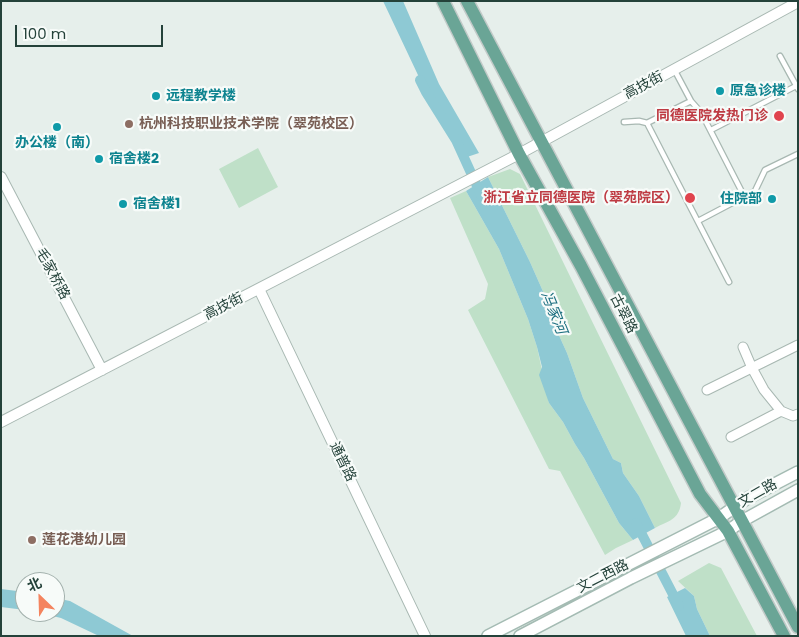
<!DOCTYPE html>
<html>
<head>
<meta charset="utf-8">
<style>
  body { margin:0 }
  #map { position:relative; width:799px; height:637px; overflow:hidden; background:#e6efeb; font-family:Poppins,"Noto Sans SC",sans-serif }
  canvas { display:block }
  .frame { position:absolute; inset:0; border:2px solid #24423a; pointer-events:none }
  .north { position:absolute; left:15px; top:572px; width:50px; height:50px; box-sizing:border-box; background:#f7fbf9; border:1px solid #a3b1ad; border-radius:50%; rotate:336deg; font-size:14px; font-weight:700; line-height:20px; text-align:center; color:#24423a }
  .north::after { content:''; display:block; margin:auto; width:18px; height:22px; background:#f4845f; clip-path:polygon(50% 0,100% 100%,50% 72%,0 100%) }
  .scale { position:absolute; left:15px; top:25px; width:148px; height:22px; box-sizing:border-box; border:2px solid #24423a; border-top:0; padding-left:6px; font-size:15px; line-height:18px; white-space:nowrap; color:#24423a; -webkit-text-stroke:4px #f7fbf9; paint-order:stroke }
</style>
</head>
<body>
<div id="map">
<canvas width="799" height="637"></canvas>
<div class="frame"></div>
<div class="north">北</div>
<div class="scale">100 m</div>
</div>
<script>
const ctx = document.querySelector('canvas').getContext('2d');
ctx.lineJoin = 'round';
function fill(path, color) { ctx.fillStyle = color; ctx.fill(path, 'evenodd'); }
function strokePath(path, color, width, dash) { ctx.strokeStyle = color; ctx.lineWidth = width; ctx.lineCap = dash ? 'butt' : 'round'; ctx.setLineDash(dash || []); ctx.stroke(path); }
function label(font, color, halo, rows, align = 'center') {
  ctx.font = font + ' Poppins,"Noto Sans SC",sans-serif'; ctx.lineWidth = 4.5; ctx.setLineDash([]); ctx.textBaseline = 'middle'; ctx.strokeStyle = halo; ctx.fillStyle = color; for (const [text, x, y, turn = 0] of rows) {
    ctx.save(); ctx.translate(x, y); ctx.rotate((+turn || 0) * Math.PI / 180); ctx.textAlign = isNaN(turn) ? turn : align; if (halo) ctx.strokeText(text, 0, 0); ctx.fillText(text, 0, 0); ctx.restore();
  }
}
fill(new Path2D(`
  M258,148L278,187L239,208L219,169Z
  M510,169L520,174L681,503C679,520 668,521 655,528L639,496L623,473L621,463L613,459L583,398L567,353L557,331L549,305L530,262L488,177Z
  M466,191L499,249L528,319L537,347L549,403L563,422L575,444L584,458L619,523L633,540L616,548L605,555L560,471L549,469L468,310L485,299L488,284L450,198Z
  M709,563L721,568L757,636H710L697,609L694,596L678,581Z`), '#bfe0c8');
fill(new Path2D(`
  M383,1H403L439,84L479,153L464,158L456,140L426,92Z
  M488,177L530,262L549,305L557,331L567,353L583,398L613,459L621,463L623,473L639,496L655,528L633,540L619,523L584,458L575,444L563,422L549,403L539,375L542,367L537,347L528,319L499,249L466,191Z
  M685,588L694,596L697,609L710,636H686L667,597Z
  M1,589L25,592V610L1,607Z
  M55,598L70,601L133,636H99L61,618L36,612H55Z`), '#8ec9d4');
strokePath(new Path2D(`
  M420,80L426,92L456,140L482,197
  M636,523L679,606`), '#8ec9d4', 10);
const service = new Path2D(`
  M780,56L798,89
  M675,71L691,101L698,109L705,120L744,196
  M624,122L639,121L647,123L691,101
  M647,123L729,282
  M711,130L796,86
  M698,221L755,191L765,170L798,154`);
const minor = new Path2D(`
  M743,347L752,368L764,390L781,411L793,416L798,414
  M707,390L798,345
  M731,437L781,411`);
const tertiary = new Path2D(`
  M1,177L102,370
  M259,289L425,636
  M1,422L519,154L798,2`);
const secondary = new Path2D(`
  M488,636L719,518L746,499L798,472
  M520,636L631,578L728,531L742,521L798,490`);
const primary = new Path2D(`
  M443,1L519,154L581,266L700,494L728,531L784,636
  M467,1L798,627`);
strokePath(service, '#a8b8b2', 7);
strokePath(minor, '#a8b8b2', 11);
strokePath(tertiary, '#a8b8b2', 12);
strokePath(secondary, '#a4bbb3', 14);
strokePath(primary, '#c2cac8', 15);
strokePath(service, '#fff', 4.5);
strokePath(minor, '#fff', 9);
strokePath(tertiary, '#fff', 10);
strokePath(secondary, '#fff', 11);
strokePath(primary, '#6aa596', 12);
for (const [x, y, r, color] of [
  [720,91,5,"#0f9aa8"],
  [156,96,5,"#0f9aa8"],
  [779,116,6,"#e0444e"],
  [129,124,5,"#8d6e63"],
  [57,127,5,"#0f9aa8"],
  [99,159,5,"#0f9aa8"],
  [690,198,6,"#e0444e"],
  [772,199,5,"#0f9aa8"],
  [123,204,5,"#0f9aa8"],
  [32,540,5,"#8d6e63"]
]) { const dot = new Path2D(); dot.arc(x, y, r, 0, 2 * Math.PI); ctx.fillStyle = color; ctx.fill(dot); strokePath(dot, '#f7fbf9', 2); }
label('14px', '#24423a', '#f7fbf9', [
  ["高技街",644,86,-28],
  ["毛家桥路",52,274,62],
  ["高技街",224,307,-27],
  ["古翠路",623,314,63],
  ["通普路",342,462,64],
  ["文二路",758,494,-30],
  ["文二西路",603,577,-27]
]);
label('bold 14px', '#0d838f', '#f7fbf9', [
  ["原急诊楼",730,91],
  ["远程教学楼",166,96],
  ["办公楼（南）",57,143,"center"],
  ["宿舍楼2",109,159],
  ["住院部",762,199,"right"],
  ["宿舍楼1",133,204]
], 'left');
label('bold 14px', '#be3a42', '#f7fbf9', [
  ["同德医院发热门诊",768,116],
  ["浙江省立同德医院（翠苑院区）",679,198]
], 'right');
label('bold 14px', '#785e54', '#f7fbf9', [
  ["杭州科技职业技术学院（翠苑校区）",139,124],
  ["莲花港幼儿园",42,540]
], 'left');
label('italic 15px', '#1c6f80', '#f7fbf9', [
  ["冯家河",553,313,68]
]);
</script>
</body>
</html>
